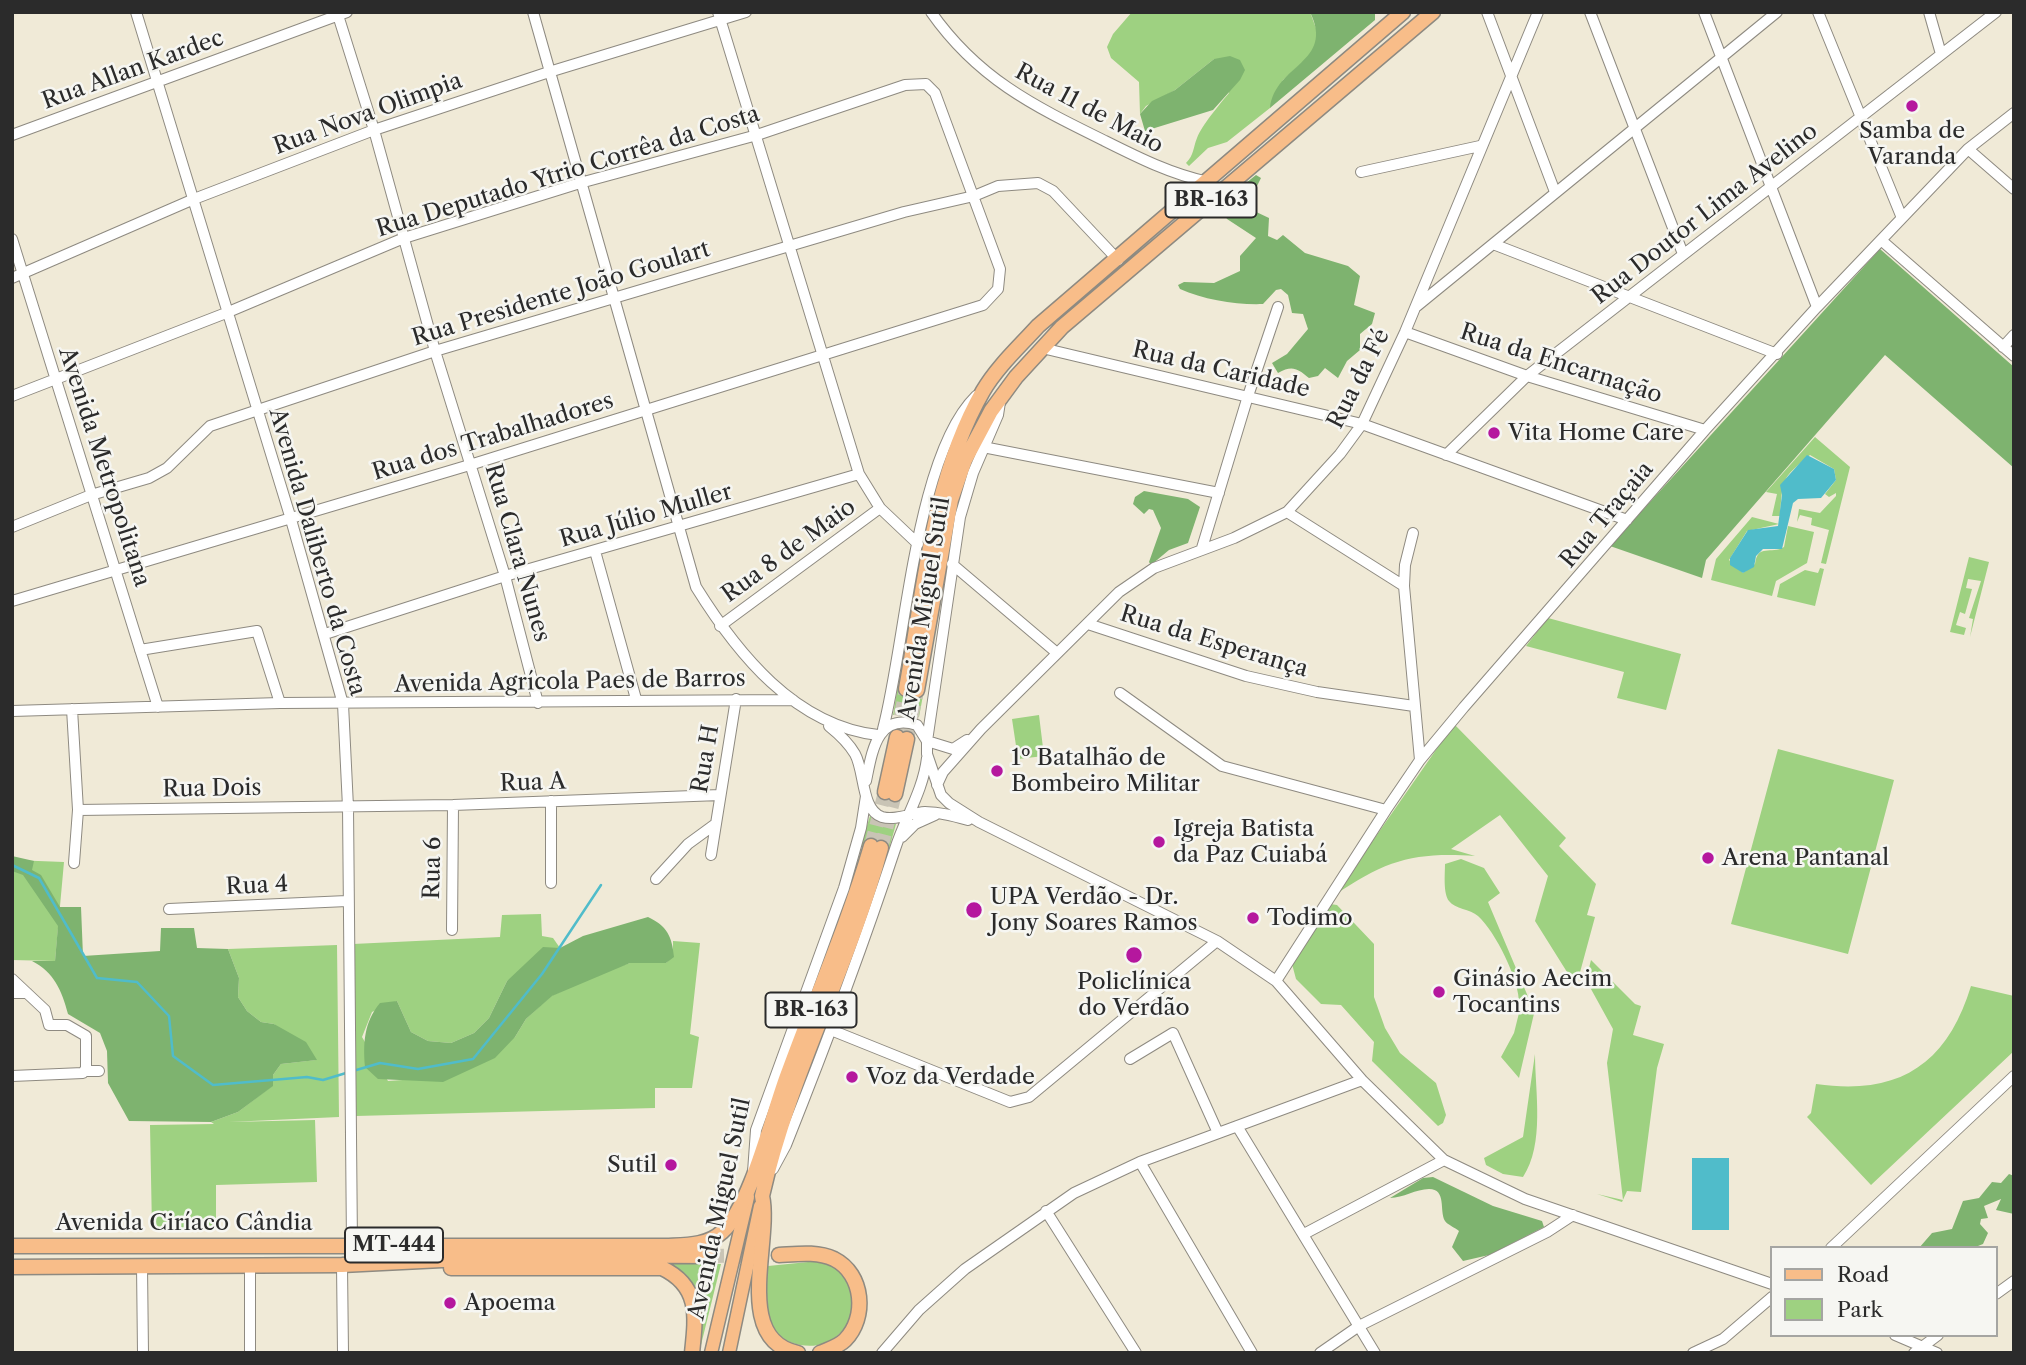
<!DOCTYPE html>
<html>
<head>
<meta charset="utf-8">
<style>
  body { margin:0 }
  #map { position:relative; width:2026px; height:1365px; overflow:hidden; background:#f0ead7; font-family:"Libre Caslon Text",serif }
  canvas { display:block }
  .frame { position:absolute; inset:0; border:14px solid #2b2b2b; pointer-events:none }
  .legend { position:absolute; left:1770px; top:1246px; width:228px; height:91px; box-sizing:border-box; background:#f6f6f2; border:2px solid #a5a5a2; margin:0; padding:9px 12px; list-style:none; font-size:21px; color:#2b2b2b }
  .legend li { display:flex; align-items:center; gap:14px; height:35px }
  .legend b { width:35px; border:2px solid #a5a5a2 }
</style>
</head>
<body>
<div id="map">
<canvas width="2026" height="1365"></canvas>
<div class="frame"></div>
<ul class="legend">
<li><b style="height:9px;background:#f8bd89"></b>Road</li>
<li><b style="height:19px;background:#9ed181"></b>Park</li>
</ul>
</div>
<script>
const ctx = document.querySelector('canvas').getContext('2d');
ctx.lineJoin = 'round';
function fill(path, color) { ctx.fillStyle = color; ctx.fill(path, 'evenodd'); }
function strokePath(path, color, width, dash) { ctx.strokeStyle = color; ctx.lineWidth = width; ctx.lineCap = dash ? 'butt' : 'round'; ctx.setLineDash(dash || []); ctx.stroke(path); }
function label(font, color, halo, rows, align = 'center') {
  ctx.font = font + ' "Libre Caslon Text",serif'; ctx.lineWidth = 5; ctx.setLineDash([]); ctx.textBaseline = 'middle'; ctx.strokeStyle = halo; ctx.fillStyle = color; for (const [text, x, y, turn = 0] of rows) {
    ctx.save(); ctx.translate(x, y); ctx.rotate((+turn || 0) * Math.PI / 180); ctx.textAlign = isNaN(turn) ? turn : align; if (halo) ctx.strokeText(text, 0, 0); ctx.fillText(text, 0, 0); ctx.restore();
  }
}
fill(new Path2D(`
  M1132,12H1310L1317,31L1316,46L1312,54L1283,80L1270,108L1227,142L1208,148L1189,166L1186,163C1194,155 1193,148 1197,138C1202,125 1220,104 1229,93L1214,59L1175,90L1146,106L1140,114L1139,82L1111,58L1107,47L1113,34Z
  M1815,437L1850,467L1826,564L1821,563L1829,530L1811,525L1812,518L1800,515L1797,522L1799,509L1820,513L1836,496V493L1829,497L1825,494L1836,480L1834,469L1810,455C1780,480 1783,478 1780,516H1772L1777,494L1766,492Z
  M1752,517L1779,524L1747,531L1729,560L1743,573L1755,564C1758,543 1771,555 1784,547L1788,526L1814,532L1807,563L1776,581L1772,596L1711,580L1716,559Z
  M1969,557L1989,562L1970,637L1973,619L1969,618L1981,581L1968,579L1966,588L1972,589L1965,614L1960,612L1956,625L1966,628L1964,635L1950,632Z
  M1820,568L1824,569L1815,606L1777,597L1780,584L1805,570L1818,573Z
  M1548,618L1681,654L1666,710L1617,698L1624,672L1526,646Z
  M898,685L900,690L911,696L924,690L919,717L904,713L893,715Z
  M1039,715L1044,756L1018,759L1012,719Z
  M1454,724L1566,838L1559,846L1596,884L1587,915L1595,917L1579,976L1572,980L1535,921L1548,876L1500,815L1451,849L1475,856C1414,852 1386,860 1335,895Z
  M1778,749L1894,780L1848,954L1731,924Z
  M870,816L880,822L896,824L887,856L876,842H867L860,848Z
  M1461,859L1484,868L1500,893L1488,902L1529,999L1519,1004C1520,981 1495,931 1478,916C1470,909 1455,909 1449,901C1443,893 1445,874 1445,864Z
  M12,860L64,862L55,961L12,960Z
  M1330,904L1337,905L1374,944V997L1385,1028L1400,1053L1436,1083L1446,1115L1443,1123L1438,1126L1372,1061L1374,1042L1341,1005L1321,1004L1296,979L1292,964Z
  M541,914L542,936L553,938L560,948L507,981L489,1018L474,1033L451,1043L428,1041L411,1032L397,1001L372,1012L362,1037L388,1081L417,1079L515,1037L526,1019L551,996L608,970L630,963H666L673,956V941L700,943L690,1034L699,1037L692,1088H655V1108L356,1116L353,944L500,937L502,915Z
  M337,945L339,1117L229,1122L315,1120L317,1182L216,1185V1228L152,1229L150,1125L214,1124L211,1122L238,1112L272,1086L273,1075L281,1064L316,1060L274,1024L261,1022L247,1011L238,997L239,978L228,949Z
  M1591,960L1635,1004L1641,1006L1633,1035L1664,1044L1657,1068L1641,1192L1627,1191L1622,1202L1597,1194L1623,1200L1607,1063L1613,1029L1586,980Z
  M1971,986L2014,996V1051L1871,1185L1807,1117L1811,1113L1816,1084C1898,1096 1947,1065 1971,986Z
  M1536,1005L1519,1078L1501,1057L1514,1033L1519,1013Z
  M1535,1054C1535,1091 1545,1144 1523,1177L1503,1174L1486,1165L1484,1158L1523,1137Z
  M818,1261C883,1278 850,1365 790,1342C776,1337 768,1324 766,1309C765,1295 767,1280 768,1266Z
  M660,1262L721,1264L699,1353C702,1311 706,1279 660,1262Z`), '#9ed181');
fill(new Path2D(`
  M1310,12H1375V20L1270,108C1275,64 1335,63 1310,12Z
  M1230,56L1240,60L1245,70L1240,80L1213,110L1145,131L1140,114L1152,101L1175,90L1214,59Z
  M1256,175L1261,178L1251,198L1252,210L1269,218L1268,236L1277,240L1283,235L1305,253L1348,266L1360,276L1354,305L1375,313L1372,324L1360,334V350L1347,361L1338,378L1325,368L1318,376L1309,378C1297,368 1292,365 1278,373L1272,363L1287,354L1308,329L1303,314L1292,313L1288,295L1281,289L1276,290L1263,304C1237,305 1204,300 1180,289L1178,285L1184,282L1214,283L1240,271V256L1256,238L1227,219L1221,208L1226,199Z
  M1880,249L2014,367V468L1885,355L1706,560L1702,578L1610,546Z
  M1144,491L1188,499L1200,507L1188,543L1169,550L1151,565L1149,562L1161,528L1153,510L1149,509L1144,514L1133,504L1135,497Z
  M12,856L34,861L32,870L41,875L60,907H81L83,956L160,951L161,928H194L197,948L228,949L239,978L238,997L247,1011L261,1022L274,1024L306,1042L317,1060L281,1064L273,1075V1086L238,1112L211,1122L129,1121L108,1083L107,1051L100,1033L68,1014C62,991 54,972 32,961H55L58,926L23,875L12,871Z
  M648,917C667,926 672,936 674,957L666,963H630L552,996L526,1019L515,1037L495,1058L443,1082L378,1079L365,1067C363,1043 364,1022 380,1003L397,1001L411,1032L428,1041L451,1043L474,1033L489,1018L507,981L543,947L560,948L583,936Z
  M2009,1174L2014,1176V1214L1996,1210L2001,1199L1984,1206L1988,1218L1981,1219L1980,1224L1988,1233L1983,1244L1973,1248H1919L1932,1233L1952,1229L1963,1201L1979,1198L1992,1182L2001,1183Z
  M1433,1177L1493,1206L1542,1221L1544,1227L1489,1255L1463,1261L1452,1247L1459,1231C1454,1227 1448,1225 1445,1221C1439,1211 1447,1189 1429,1189C1416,1189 1403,1198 1390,1198L1423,1178Z`), '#7eb36f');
fill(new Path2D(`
  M1807,455L1834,469L1836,480L1821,498L1798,499L1793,503L1782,549H1763L1756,556L1754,567L1743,573L1730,565V558L1748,530L1778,526L1782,495L1780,485Z
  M1692,1158H1729V1230H1692Z`), '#50bcca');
strokePath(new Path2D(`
  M12,865L39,878L97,978L137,982L169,1016L173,1056L213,1085L307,1077L323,1080L346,1073
  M353,1071L380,1063L418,1069L473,1059L542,974L601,885`), '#50bcca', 2.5);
strokePath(new Path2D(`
  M897,737L906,689
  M907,739L917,690
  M871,846L885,792
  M881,848L895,794
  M710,1256L779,1255`), '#c9c4b5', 14, [14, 7]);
const minor = new Path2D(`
  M136,12L290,516L343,704L348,807L352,1245
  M337,12L374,130L435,351L505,576L538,703
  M533,12L696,587C737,653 795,726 878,735
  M718,12L859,474L880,508L918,544
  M931,12C978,79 1034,106 1105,141C1139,158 1171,174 1208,182
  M1487,12L1555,192
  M1590,12L1683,254
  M1704,12L1817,307
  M1818,12L1902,218
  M1929,12L1941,54
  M12,135L347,12
  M1968,149L2014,189
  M1361,172L1480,146
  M12,239L158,707
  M1881,240L2014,356
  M1493,244L1777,354
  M12,278L194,199L374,130L549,72L746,12
  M1417,306L1777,12
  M1405,332L1527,376L1705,430
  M2003,347L2014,335
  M1042,348L1362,424L1627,520
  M12,396L226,313L404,238L580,183L757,135L905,85L926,84L935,93L1000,269L998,289L983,305L473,464L12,601
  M1000,402L998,415L973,473L960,517L927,741V754L941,795L949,803L979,822L1217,941L1276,981L1362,1080L1444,1160L1525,1199L1772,1284
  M983,447L1219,493
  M1446,455L1527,376L1996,12
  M1287,512L1404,586
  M12,527L91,495L149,478L167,468L210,426L435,351L904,212L974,196L998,186L1038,183L1053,191L1118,260
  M1413,533L1405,565L1404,586L1420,760
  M1202,548L1248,396L1278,307
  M595,551L636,699
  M952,564L1057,653
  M1088,624L1246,676L1317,692L1414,706
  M720,626L880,508
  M325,634L505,576L859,474
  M140,650L257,631L280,703
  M1120,693L1222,766L1386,810
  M72,709L78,810L74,863
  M12,711L280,703L793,700
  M829,726C839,734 848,742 855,754C865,772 861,810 882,817C896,821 911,813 925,812C940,812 954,816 968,820
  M883,729C906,643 915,456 976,396
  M927,741L953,749L967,740
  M866,781C872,752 877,712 917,725L927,741
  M937,785L943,772L981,729L1119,592L1154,568L1234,538L1287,512L1340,454L1362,424L1405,332L1538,12
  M551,801V883
  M78,810L453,805L720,795
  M902,837L915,824L935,815
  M711,855L736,699
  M656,879L688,844L714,825
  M169,909L347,901
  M452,930L453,805
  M12,979L45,1010L49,1025H67L86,1036V1068L83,1073L12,1076
  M1276,981L1386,810L1420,760L1464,707L1705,430L1817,307L1968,149L2014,113
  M12,993H27
  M831,1030L1010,1102L1029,1097L1217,941
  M1130,1059L1173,1033L1218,1133
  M85,1071H99
  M1237,1126L1375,1353
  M1140,1162L1252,1353
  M773,1169L786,1145C825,1047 862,949 895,849C905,818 923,791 927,758
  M753,1172L756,1130L844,888L861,828L866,796
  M1046,1211L1136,1353
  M1304,1234L1444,1160
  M1831,1248L2014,1076
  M342,1265L343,1353
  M142,1266L143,1353
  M250,1266V1353
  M1996,1294L2014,1281
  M1895,1335L1937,1353
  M882,1353L919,1310L965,1269L1074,1193L1140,1162L1362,1080
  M1320,1353L1359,1326L1547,1232L1573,1215
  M1693,1353L1723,1339L1772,1297
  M1914,1353L1938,1335`);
const major = new Path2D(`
  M711,1353L748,1197
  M729,1353L760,1206`);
const highway = new Path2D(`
  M906,689C924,590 932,480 983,391C997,367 1019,347 1038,326L1403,12
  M917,690L951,500L965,460L991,411L1016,377L1062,327L1433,12
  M885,792L897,737
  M895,794L907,739
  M12,1246H666C685,1245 707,1246 722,1232C751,1206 772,1116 787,1076C815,999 848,924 871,846
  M779,1255C797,1254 817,1251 834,1259C864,1274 867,1318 845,1340C838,1347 829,1349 820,1353
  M12,1267L342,1265L542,1255L710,1256
  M451,1268H662C700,1286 696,1316 692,1353
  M798,1353C732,1340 772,1241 762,1196C789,1076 849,967 881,848`);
strokePath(minor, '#8e8a81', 12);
strokePath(major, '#8e8a81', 15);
strokePath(highway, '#8e8a81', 17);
strokePath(minor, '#fff', 10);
strokePath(major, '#f8bd89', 12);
strokePath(highway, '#f8bd89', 14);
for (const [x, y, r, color] of [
  [1912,106,7,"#b5179e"],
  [1494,433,7,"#b5179e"],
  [997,771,7,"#b5179e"],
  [1159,842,7,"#b5179e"],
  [1708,858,7,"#b5179e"],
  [974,910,9,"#b5179e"],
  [1253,918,7,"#b5179e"],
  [1134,955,9,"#b5179e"],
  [1439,992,7,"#b5179e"],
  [852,1077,7,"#b5179e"],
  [671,1165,7,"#b5179e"],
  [450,1303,7,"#b5179e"]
]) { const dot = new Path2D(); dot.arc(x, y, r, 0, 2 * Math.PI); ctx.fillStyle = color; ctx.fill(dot); strokePath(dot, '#f6f6f2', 2.5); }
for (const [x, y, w] of [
  [1211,200,91],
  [811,1010,91],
  [394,1245,98]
]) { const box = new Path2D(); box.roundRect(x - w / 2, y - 17.5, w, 35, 5); ctx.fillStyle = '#f6f6f2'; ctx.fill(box); strokePath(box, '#2b2b2b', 2); }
label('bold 21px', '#2b2b2b', null, [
  ["BR-163",1211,200],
  ["BR-163",811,1010],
  ["MT-444",394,1245]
]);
label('23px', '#2b2b2b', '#f6f6f2', [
  ["Rua Allan Kardec",133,70,-20],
  ["Rua 11 de Maio",1089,109,28],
  ["Rua Nova Olimpia",368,114,-20],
  ["Rua Deputado Ytrio Corrêa da Costa",568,172,-17],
  ["Rua Doutor Lima Avelino",1705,214,-38],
  ["Rua Presidente João Goulart",561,294,-17],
  ["Rua da Encarnação",1561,364,18],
  ["Rua da Caridade",1221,370,13],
  ["Rua da Fé",1359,379,-63],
  ["Rua dos Trabalhadores",493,437,-17],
  ["Avenida Metropolitana",104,467,72],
  ["Rua Traçaia",1607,515,-50],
  ["Rua Júlio Muller",646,516,-16],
  ["Rua 8 de Maio",789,551,-36],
  ["Avenida Daliberto da Costa",317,552,74],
  ["Rua Clara Nunes",517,553,74],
  ["Avenida Miguel Sutil",925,609,-81],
  ["Rua da Esperança",1214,642,17],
  ["Avenida Agrícola Paes de Barros",570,682,-1],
  ["Rua H",706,759,-80],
  ["Rua A",533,783,-2],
  ["Rua Dois",212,789,-1],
  ["Rua 6",433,868,-89],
  ["Rua 4",257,886,-3],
  ["Avenida Miguel Sutil",720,1209,-78],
  ["Avenida Ciríaco Cândia",184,1223]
]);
label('23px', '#2b2b2b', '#f6f6f2', [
  ["Samba de",1912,131,"center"],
  ["Varanda",1912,157,"center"],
  ["Vita Home Care",1508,433],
  ["1º Batalhão de",1011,758],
  ["Bombeiro Militar",1011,784],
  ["Igreja Batista",1173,829],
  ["da Paz Cuiabá",1173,855],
  ["Arena Pantanal",1722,858],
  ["UPA Verdão - Dr.",990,897],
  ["Jony Soares Ramos",990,923],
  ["Todimo",1267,918],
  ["Ginásio Aecim",1453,979],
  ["Tocantins",1453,1005],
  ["Policlínica",1134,982,"center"],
  ["do Verdão",1134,1008,"center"],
  ["Voz da Verdade",866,1077],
  ["Sutil",657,1165,"right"],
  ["Apoema",464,1303]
], 'left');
</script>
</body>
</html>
